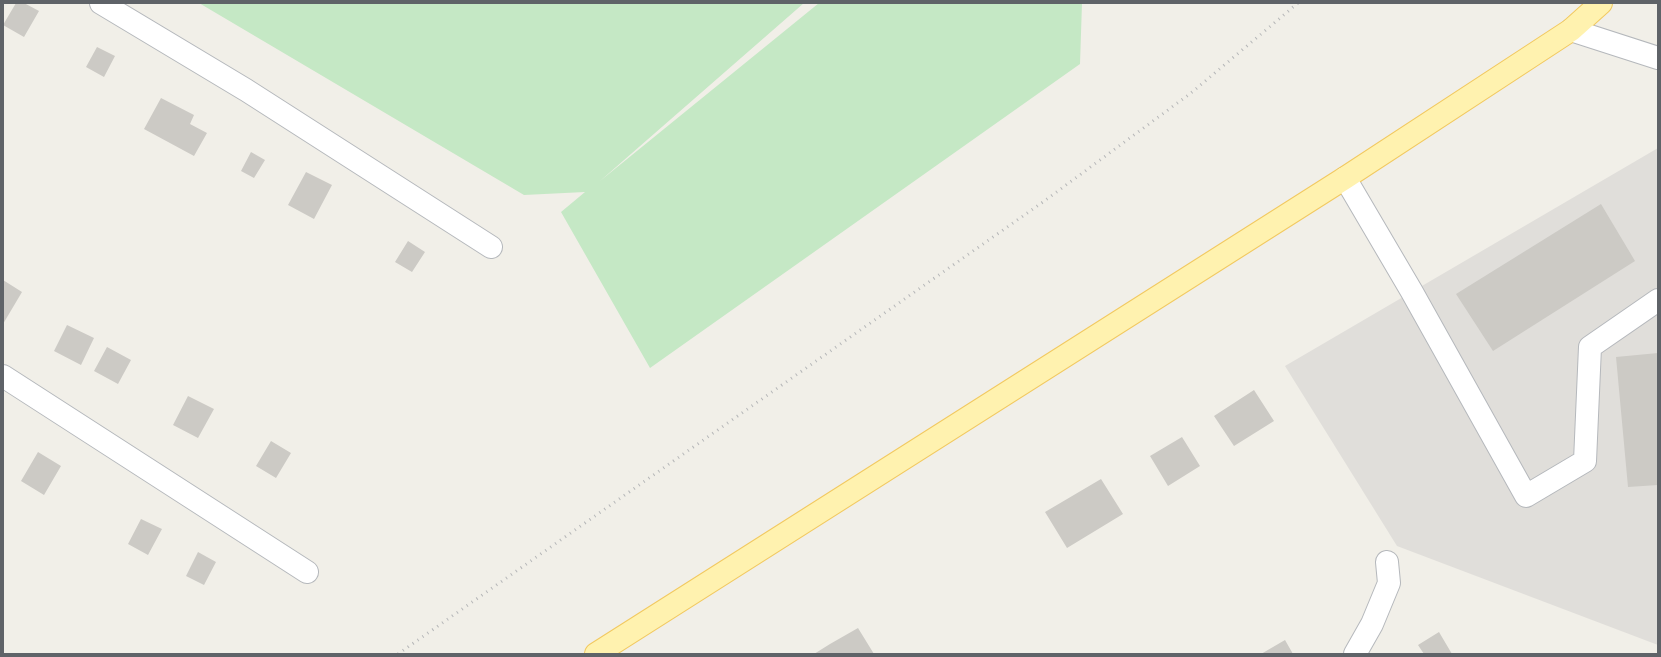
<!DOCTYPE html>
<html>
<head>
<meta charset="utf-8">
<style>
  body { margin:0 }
  #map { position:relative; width:1661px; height:657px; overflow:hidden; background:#f1efe8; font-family:"IBM Plex Sans",sans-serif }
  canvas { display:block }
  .frame { position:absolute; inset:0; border:4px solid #5f6368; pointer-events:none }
</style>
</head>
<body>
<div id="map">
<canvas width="1661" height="657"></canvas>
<div class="frame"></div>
</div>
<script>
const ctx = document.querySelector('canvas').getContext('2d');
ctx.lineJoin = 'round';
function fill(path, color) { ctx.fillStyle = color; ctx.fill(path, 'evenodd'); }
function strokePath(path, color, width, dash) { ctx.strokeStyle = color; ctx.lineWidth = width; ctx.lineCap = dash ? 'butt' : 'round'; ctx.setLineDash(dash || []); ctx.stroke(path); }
fill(new Path2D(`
  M1658,148V645L1397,546L1285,366Z`), '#e0deda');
fill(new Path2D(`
  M199,3H804L600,181L819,3H1082L1080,64L650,368L561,212L585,192L524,195Z`), '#c5e8c5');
fill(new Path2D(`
  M16,3H24L39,11L24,37L3,25Z
  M97,47L115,56L104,77L86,67Z
  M161,98L194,115L190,124L207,133L194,156L144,129Z
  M251,152L265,160L254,178L241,171Z
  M306,172L332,185L314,219L288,205Z
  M1601,204L1635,261L1493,351L1456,294Z
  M408,241L425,252L412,272L395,262Z
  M3,280L22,292L3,324Z
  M67,325L94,338L81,365L54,351Z
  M107,347L131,360L118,384L94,371Z
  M1658,353V485L1628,487L1616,357Z
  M1254,390L1274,421L1234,446L1214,416Z
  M188,396L214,409L198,438L173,425Z
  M1182,437L1200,466L1168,486L1150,456Z
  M271,441L291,453L276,478L256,466Z
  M38,452L61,466L44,495L21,481Z
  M1101,479L1123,514L1067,548L1045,512Z
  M141,519L162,529L148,555L128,544Z
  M198,552L216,562L204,585L186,576Z
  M858,628L874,654H814L830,644Z
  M1439,632L1452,654H1424L1418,645Z
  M1285,640L1293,654H1261Z`), '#cccac5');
const minor = new Path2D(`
  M101,3L246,90L491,247
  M1571,30L1658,58
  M1345,178L1412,292L1526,496L1585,461L1590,347L1658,300
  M3,376L307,572
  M1355,654L1372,624L1389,583L1387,562`);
const major = new Path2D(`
  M596,654L1345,178L1571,30L1601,3`);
strokePath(minor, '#b5b8bc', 24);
strokePath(major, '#f2c960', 24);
strokePath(minor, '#fff', 22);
strokePath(major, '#fff2af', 22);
strokePath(new Path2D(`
  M398,654L1043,202L1191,93L1298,3`), '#b6b7b8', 3, [1, 5]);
</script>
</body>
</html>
